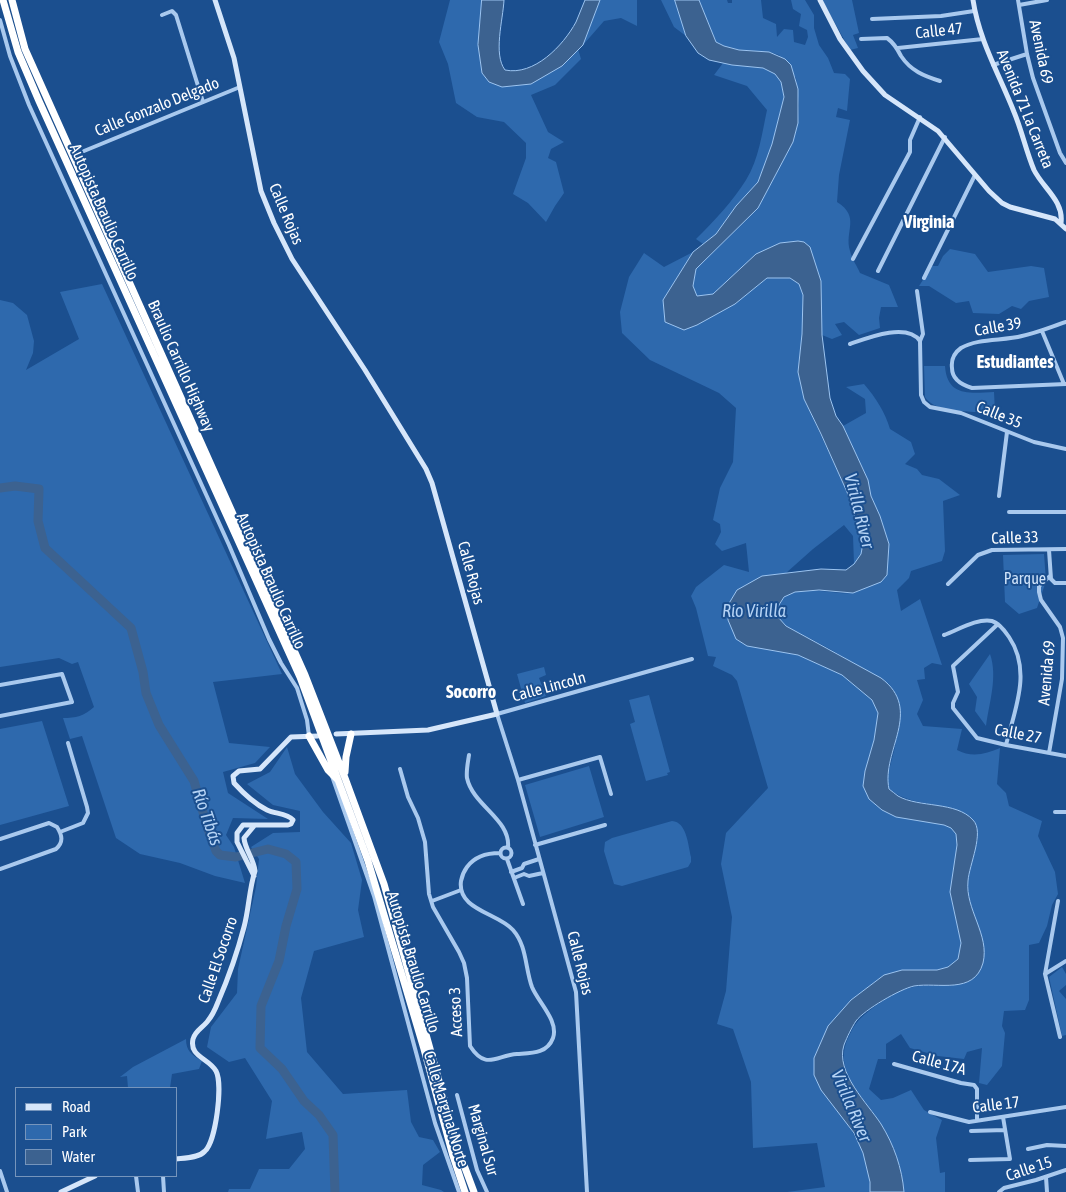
<!DOCTYPE html>
<html>
<head>
<meta charset="utf-8">
<style>
  body { margin:0 }
  #map { position:relative; width:1066px; height:1192px; overflow:hidden; background:#1b4f8f; font-family:"Asap Condensed",sans-serif }
  canvas { display:block }
  .legend { position:absolute; left:15px; top:1087px; width:162px; height:90px; box-sizing:border-box; background:#1b4f8f; border:1px solid #7695bc; margin:0; padding:6px 9px; list-style:none; font-size:15px; color:#fff }
  .legend li { display:flex; align-items:center; gap:10px; height:25px }
  .legend b { width:25px; border:1px solid #7695bc }
</style>
</head>
<body>
<div id="map">
<canvas width="1066" height="1192"></canvas>
<ul class="legend">
<li><b style="height:6px;background:#d6e6fa"></b>Road</li>
<li><b style="height:14px;background:#2e69ad"></b>Park</li>
<li><b style="height:14px;background:#3c6290"></b>Water</li>
</ul>
</div>
<script>
const ctx = document.querySelector('canvas').getContext('2d');
ctx.lineJoin = 'round';
function fill(path, color) { ctx.fillStyle = color; ctx.fill(path, 'evenodd'); }
function strokePath(path, color, width, dash) { ctx.strokeStyle = color; ctx.lineWidth = width; ctx.lineCap = dash ? 'butt' : 'round'; ctx.setLineDash(dash || []); ctx.stroke(path); }
function label(font, color, halo, rows, align = 'center') {
  ctx.font = font + ' "Asap Condensed",sans-serif'; ctx.lineWidth = 4; ctx.setLineDash([]); ctx.textBaseline = 'middle'; ctx.strokeStyle = halo; ctx.fillStyle = color; for (const [text, x, y, turn = 0] of rows) {
    ctx.save(); ctx.translate(x, y); ctx.rotate((+turn || 0) * Math.PI / 180); ctx.textAlign = isNaN(turn) ? turn : align; if (halo) ctx.strokeText(text, 0, 0); ctx.fillText(text, 0, 0); ctx.restore();
  }
}
fill(new Path2D(`
  M450,0H482L478,45L482,73L489,82L562,66L578,49L581,59L555,85L531,95L548,132L564,142L551,149L548,158L556,162L564,193L555,206L546,222L528,203L513,194L526,158V143L504,122L477,117L456,103L448,64L439,42Z
  M600,0H637V26L621,18L604,21L583,45Z
  M661,0H675L686,36L674,27Z
  M699,0H727L728,3H732V0H761L763,18L776,24L777,37L784,29L793,30L794,42L805,45L808,37L807,30L799,26L801,14L793,9L791,0H805L814,15V28L819,45L828,58L834,73L845,74L850,79L847,111L838,108L836,117L850,120L839,175L837,202C861,217 844,231 850,251C852,259 857,266 860,273L889,285L898,307H881L879,318L880,328L859,335L844,322L835,324L842,335L832,339L822,335L821,281L812,253L713,294L697,296L693,286L696,269L758,208L793,142L798,123L799,105L796,78L779,55L769,52L739,50L724,46L716,42Z
  M822,0H852L859,33L853,35L858,48L850,50Z
  M723,63L763,68L775,74L781,82L784,97L772,144L758,182L736,206L716,234L703,244L696,239C714,221 733,201 746,180C759,159 762,133 767,110L747,86L714,75Z
  M950,249L975,254L988,272L1031,266L1044,268L1049,297L1029,301L1021,309L1012,306L999,314L973,313L969,301L956,303L929,286H919L932,266H938L943,256Z
  M693,252L663,300L735,304L767,278H790L799,284L803,295L802,334L798,372L804,399L847,492L863,543L861,554L854,564L853,536L844,525L813,549L786,573L762,576L776,651L798,655L842,675L872,700L878,713L874,740L865,772L863,786L896,817L944,825L951,828L956,834L957,845L950,892L961,943L958,959L948,967L937,970H902L884,975L851,1000L814,1075C824,1097 841,1112 853,1133C863,1149 871,1173 870,1192H787L825,1187L817,1143L753,1148L751,1082L733,1029L717,1024L726,991L732,917L721,864L726,833L768,788L737,681L732,675L713,666L716,657L708,656L696,608L691,596L696,587L724,565L749,572L746,543L722,551L715,544L721,532L720,524L713,520L720,488L733,462L736,408L719,393L650,360L622,333L620,312L629,277L644,253L664,267Z
  M102,284L282,674L213,682L229,743L270,747L255,763L223,772L228,793L268,819L233,818L226,835L234,847L245,883L215,876L180,863L140,854L116,838L82,736L70,739L63,718C76,718 84,716 94,707L78,662L72,664L59,658L0,667V300L13,303L27,315L34,341L33,353L26,370L79,339L60,292Z
  M924,366H945C947,397 970,393 994,392L995,412C977,412 935,414 925,397Z
  M864,384C876,398 885,412 890,429L911,442L915,454L905,464L917,469L922,475L939,479L960,495L943,501L945,551L942,561L911,571L909,578L897,590L901,611L920,599L942,665L932,663L924,668L925,679L917,680L923,700L917,714L923,726L962,729L957,750C972,758 986,754 1000,748L997,784L1006,793L1009,806L1042,821L1038,836L1055,872L1058,894L1052,905L1047,926L1039,943L1029,945V1000L1025,1010L1004,1011L1002,1026L1005,1033L1002,1066L987,1085L979,1083L982,1048L967,1052L964,1059L938,1056L910,1048L901,1034L886,1044V1059H878L869,1089L881,1100L893,1098L911,1090L924,1110L942,1120L936,1138L940,1173L945,1172V1192H904C902,1168 894,1144 881,1124C864,1097 831,1070 849,1036C855,1023 859,1019 870,1010C902,986 912,984 952,986L981,935C965,891 964,883 978,839L968,816C961,813 953,808 946,807C925,802 907,803 889,789L887,778L895,747L900,716L889,684L828,648L786,626L778,617C779,613 778,609 780,605C789,579 833,596 852,593C862,591 878,580 887,575L889,544L880,516L871,496L868,480L843,426L866,413L865,399L846,387Z
  M1044,554L1046,581L1037,608L1019,614L1005,602L1003,555Z
  M990,654C998,677 989,703 986,726L975,711L977,697L969,684Z
  M544,667L546,675L539,678L546,696L525,703L517,674Z
  M649,695L670,772L667,773L668,775L646,781L630,724L635,722L629,700Z
  M42,721L69,806L0,825V729Z
  M287,747L295,774L323,812L351,843L362,880L358,910L364,937L314,951L301,998L307,1052L343,1094L407,1090L411,1122L419,1137L433,1140L440,1152L423,1165L422,1185L441,1190L444,1192H228L229,1189H250L259,1169H289L305,1149L302,1132L266,1139L272,1101L245,1058L229,1062L207,1047L211,1027L237,993L238,969L256,887L259,859L251,847L273,833L300,832V811L273,805L247,784L270,772Z
  M589,766L604,817L540,837L525,785Z
  M672,821C687,822 688,845 691,857V862L688,867L622,886L614,884L604,851L605,842L612,838Z
  M1062,967L1066,974V985L1059,991L1066,999V1035L1062,1036L1049,977Z
  M186,1039C186,1051 192,1055 202,1061L199,1069L172,1074L170,1088H128L127,1076L120,1077L133,1067Z`), '#2e69ad');
const water = new Path2D(`
  M482,0H504C503,20 493,54 505,70C534,76 563,46 576,22C579,15 582,7 585,0H600L583,45L562,66L531,84L502,87L489,82L482,73L478,45Z
  M675,0H699L716,42L724,46L739,50L769,52L785,59L791,65L798,89V123L793,142L758,208L696,269L693,286L697,296L713,294L756,254L780,243L798,241L804,242L810,247L821,281L822,335L830,398L836,416L843,426L868,480L871,496L880,516L889,544L887,575L881,582L853,593L819,590L795,592L784,597L779,605L778,617L786,626L881,678C924,710 881,751 889,789C892,791 895,794 898,796C919,808 956,801 973,820C985,832 969,865 968,881C965,909 990,935 983,963C974,995 938,982 914,986C900,989 864,1010 856,1021C852,1027 847,1037 844,1045C835,1072 868,1104 881,1124C894,1145 902,1168 904,1192H870V1182L863,1153L854,1133L821,1090L814,1075V1058L828,1026L851,1000L884,975L902,970H937L948,967L958,959L961,943L950,892L957,845L956,834L951,828L944,825L896,817L882,810L869,799L863,786L865,771L874,740L878,713L872,700L842,675L798,655L747,646L736,639L728,620V605L737,590L762,576L821,569L846,570L854,564L861,554L863,543L847,492L821,434L804,399L798,372L802,334L803,295L799,284L790,278H767L735,304L697,325L684,330L665,322L663,300L693,252L716,234L736,206L758,182L772,144L784,97L781,82L775,74L763,68L732,65L709,60L698,53L686,36Z`);
fill(water, '#3c6290');
strokePath(water, '#9cc4f0', 1);
strokePath(new Path2D(`
  M0,488L15,486L39,489L38,521L45,548L131,628L143,672L146,693L159,725L194,781L207,826L216,851L220,855L236,857L268,849L286,854L296,862L297,889L286,926L279,961L261,1006L260,1048L282,1069L304,1101L319,1115L333,1135L335,1192`), '#3c6290', 9);
strokePath(new Path2D(`
  M1018,0L1027,54L1033,78L1060,153L1066,163
  M1019,5L1047,0
  M162,15L172,11L176,15L203,102
  M872,19L941,16L974,11
  M0,20L10,56L29,105L229,545L269,639L281,663L297,688L307,720L309,736
  M861,39L887,38C894,43 897,48 901,56C911,71 924,76 940,81
  M898,48L983,39
  M993,65L1027,54
  M84,151L240,87
  M853,259L910,152V140L920,117
  M878,271L945,137
  M924,278L975,175
  M917,291L923,334L920,341L921,395L924,402L930,407L961,413L1034,442L1066,449
  M1066,322C1051,327 1037,333 1022,336C1003,341 978,338 961,348C954,353 951,360 952,368C952,380 962,385 972,388L1066,384
  M1042,331L1064,384
  M850,344C867,338 907,322 920,341
  M999,496L1007,432
  M1009,512H1066
  M1049,550L1051,579L1055,583H1066
  M948,584L978,555L992,550L1066,549
  M998,624L953,666L958,692L953,703V708L977,738L1006,745L1066,756
  M944,635C958,630 977,618 992,621C999,623 1005,631 1009,637C1032,671 1015,709 1006,745
  M0,685L62,674L72,702L0,716
  M1049,753L1062,679L1063,638L1060,627L1041,600L1039,592V586L1050,576
  M469,755C468,762 466,771 467,778C473,806 511,819 508,848
  M400,769L408,797L418,818L425,842L429,894L433,907L459,952L464,963L467,978L470,1046C486,1071 497,1055 517,1054C531,1053 547,1054 553,1038C559,1021 538,1002 532,987C525,968 527,946 513,930C498,913 457,910 461,881C462,876 464,871 467,867C475,856 487,853 500,853
  M332,776L374,896L435,1123L459,1192
  M518,780L600,757L611,794
  M1055,812H1066
  M60,832L83,823L88,813L87,807L68,743
  M0,839L49,823L57,827C62,835 64,842 56,849L0,869
  M535,845L605,825
  M500.5 853a5.5 5.5 0 1 1 11 0a5.5 5.5 0 1 1-11 0Z
  M507,859L523,904
  M511,872L522,868L524,864L539,859
  M514,878L524,874L529,876L543,873
  M432,901L461,890
  M1058,901L1045,974L1060,1037
  M1045,974L1066,961
  M894,1064L961,1083L974,1085L977,1089V1120
  M457,1095L477,1170L487,1192
  M930,1112L969,1122L1066,1107
  M971,1131L1005,1130
  M1028,1149L1047,1145L1066,1146
  M970,1160L1010,1159L1003,1117
  M0,1171L7,1192
  M136,1176L138,1192
  M163,1176L164,1192
  M1046,1177L1047,1192
  M587,1192L576,992L518,780L497,714L692,659
  M999,1192L1004,1188L1036,1180L1066,1170`), '#a9c9ee', 4);
strokePath(new Path2D(`
  M215,0L234,58L261,191L274,223L292,259L365,370L426,469L432,483L497,714L428,730L336,734
  M820,0L840,39L863,71L885,95L938,131L989,191L1002,203L1010,207L1055,219L1066,229
  M973,0C979,40 999,74 1014,112C1022,131 1026,151 1034,170C1043,188 1064,201 1061,223
  M254,876L237,842V833L243,825H288L291,824L293,820C287,813 275,814 267,810C255,804 243,793 234,783L233,776L239,771L260,769L291,737L318,736
  M176,1159C185,1158 199,1158 205,1151C216,1141 223,1084 216,1071C209,1058 189,1057 193,1039C195,1031 202,1028 207,1022C212,1016 215,1010 218,1002C227,981 238,950 244,927C249,909 249,889 255,871C254,859 245,850 244,838L254,826
  M61,1192L95,1176`), '#d6e6fa', 5);
strokePath(new Path2D(`
  M3,0L18,52L39,101L300,677L368,861L424,1049L453,1156L465,1192
  M12,0L25,49L305,675L345,778L384,884L458,1149L474,1192
  M309,736L328,770L337,779
  M345,772L346,757L351,734`), '#fff', 7);
label('16px', '#fff', '#1b4f8f', [
  ["Calle 47",939,31,-6],
  ["Avenida 69",1041,52,78],
  ["Calle Gonzalo Delgado",157,107,-22],
  ["Avenida 71 La Carreta",1025,109,68],
  ["Autopista Braulio Carrillo",104,212,66],
  ["Calle Rojas",286,214,67],
  ["Calle 39",998,327,-10],
  ["Braulio Carrillo Highway",181,366,66],
  ["Calle 35",999,415,22],
  ["Calle 33",1015,538,-2],
  ["Calle Rojas",471,573,75],
  ["Autopista Braulio Carrillo",271,581,66],
  ["Avenida 69",1047,673,-85],
  ["Calle Lincoln",549,687,-15],
  ["Calle 27",1018,734,11],
  ["Calle El Socorro",218,960,-71],
  ["Autopista Braulio Carrillo",413,962,73],
  ["Calle Rojas",580,963,76],
  ["Acceso 3",456,1012,-93],
  ["Calle 17A",939,1063,15],
  ["Calle 17",996,1105,-7],
  ["Calle Marginal Norte",446,1109,73],
  ["Marginal Sur",483,1140,74],
  ["Calle 15",1029,1169,-18]
]);
label('16px', '#cfe3fa', '#1b4f8f', [
  ["Parque",1025,579]
]);
label('bold 18px', '#fff', '#1b4f8f', [
  ["Virginia",929,222],
  ["Estudiantes",1015,362],
  ["Socorro",471,692]
]);
label('italic 18px', '#b5d3f5', '#1b4f8f', [
  ["Virilla River",859,511,76],
  ["Río Virilla",754,611],
  ["Río Tibás",207,817,71],
  ["Virilla River",851,1106,67]
]);
</script>
</body>
</html>
